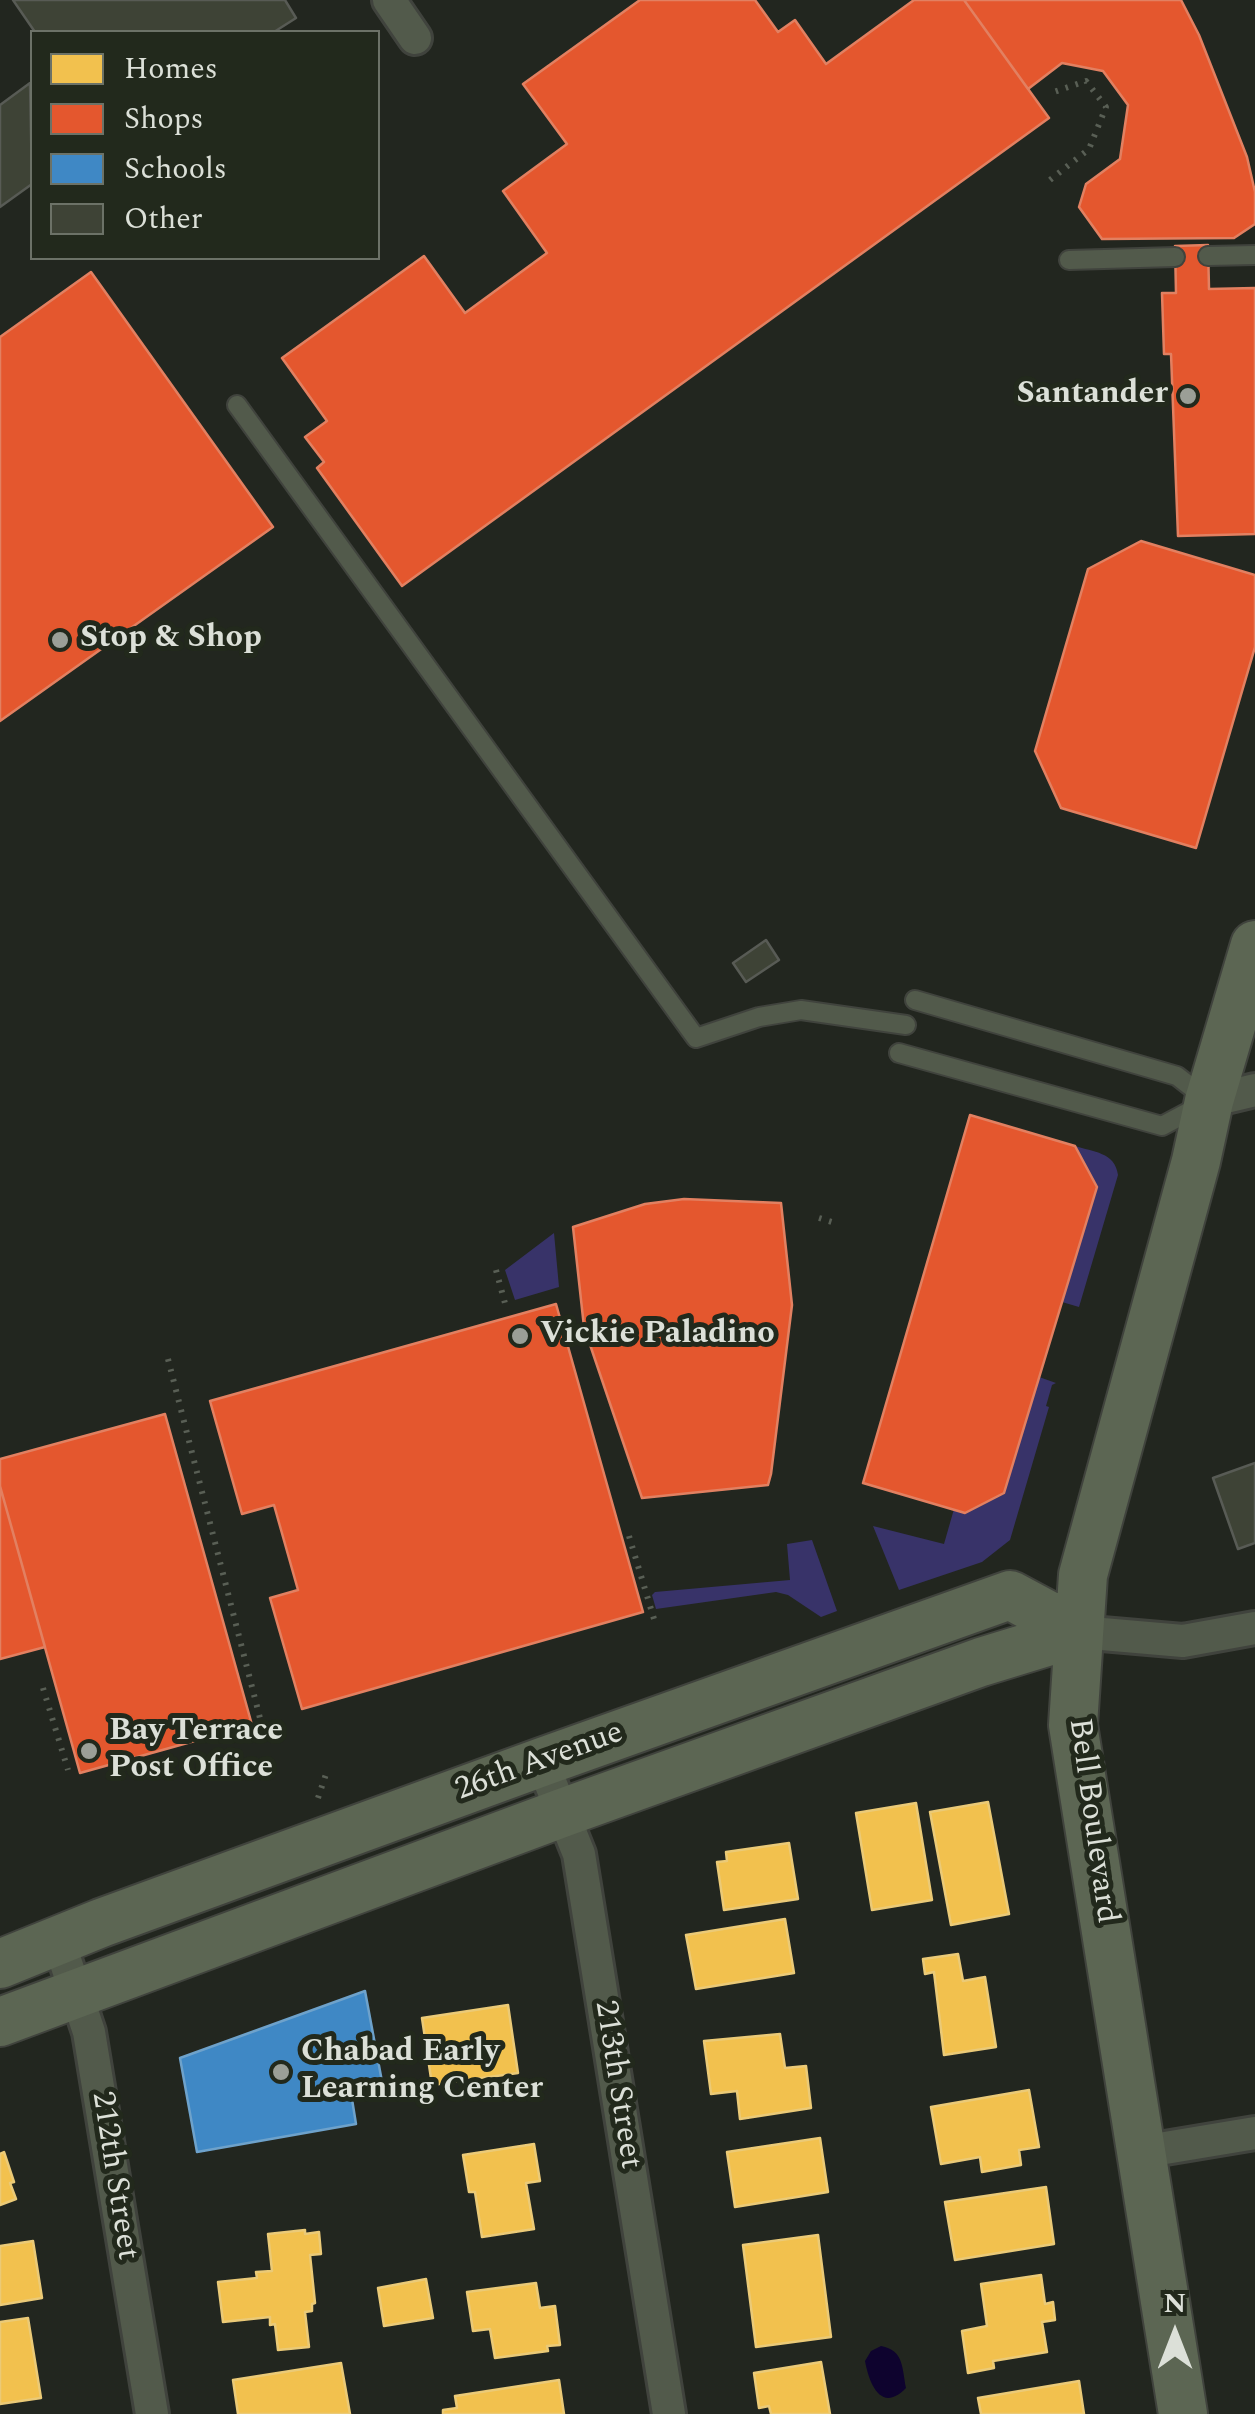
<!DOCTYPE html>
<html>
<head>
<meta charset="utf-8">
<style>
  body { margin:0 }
  #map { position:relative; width:1255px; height:2414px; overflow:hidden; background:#22261f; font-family:Spectral,serif }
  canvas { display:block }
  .legend { position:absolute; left:30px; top:30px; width:350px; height:230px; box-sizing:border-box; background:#22291c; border:2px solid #6c7267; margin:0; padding:12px 18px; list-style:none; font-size:30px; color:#dce0d8 }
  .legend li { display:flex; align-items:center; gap:20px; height:50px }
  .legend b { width:50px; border:2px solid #6c7267 }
  .north { position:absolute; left:1125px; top:2284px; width:100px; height:100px; -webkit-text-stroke:8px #22291c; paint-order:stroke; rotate:0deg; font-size:28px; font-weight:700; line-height:40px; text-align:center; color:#dce0d8 }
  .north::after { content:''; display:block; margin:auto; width:35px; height:45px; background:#dce0d8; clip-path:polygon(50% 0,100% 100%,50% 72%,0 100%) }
</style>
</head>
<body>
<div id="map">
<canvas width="1255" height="2414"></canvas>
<ul class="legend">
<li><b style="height:28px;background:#f2c14e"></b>Homes</li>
<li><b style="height:28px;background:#e4572e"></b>Shops</li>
<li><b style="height:28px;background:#3f88c5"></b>Schools</li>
<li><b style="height:28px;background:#3e4336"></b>Other</li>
</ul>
<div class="north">N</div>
</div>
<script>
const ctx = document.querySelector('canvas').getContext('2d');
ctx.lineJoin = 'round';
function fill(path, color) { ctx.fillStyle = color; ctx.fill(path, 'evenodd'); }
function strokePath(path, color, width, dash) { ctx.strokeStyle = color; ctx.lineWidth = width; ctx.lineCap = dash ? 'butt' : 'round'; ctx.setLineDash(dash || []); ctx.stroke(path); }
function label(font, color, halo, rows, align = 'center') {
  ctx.font = font + ' Spectral,serif'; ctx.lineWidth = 10; ctx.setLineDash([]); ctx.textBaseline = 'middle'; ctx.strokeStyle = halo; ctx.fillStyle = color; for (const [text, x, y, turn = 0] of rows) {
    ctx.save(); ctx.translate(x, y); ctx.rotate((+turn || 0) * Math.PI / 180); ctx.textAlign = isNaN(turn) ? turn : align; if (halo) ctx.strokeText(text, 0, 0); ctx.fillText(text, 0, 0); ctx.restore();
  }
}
fill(new Path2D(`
  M1075,1146C1093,1152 1115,1152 1118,1175L1079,1307L1062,1302Z
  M554,1233L559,1287L515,1300L505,1270Z
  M1039,1377L1056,1383L1052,1385L1046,1406L1049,1407L1010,1540L982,1562L899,1590L873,1526L944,1544L954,1509Z
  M812,1540L837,1611L821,1617L788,1595L776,1592L656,1609L652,1595L655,1592L790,1580L787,1544Z`), '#383369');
fill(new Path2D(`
  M881,2346C904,2350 902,2368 906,2388C881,2414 869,2383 865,2361L871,2351Z`), '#0e032e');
const homes = new Path2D(`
  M988,1802L1009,1914L951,1925L930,1812Z
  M916,1803L932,1900L872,1910L856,1813Z
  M789,1843L798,1899L724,1910L717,1862L727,1861L726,1852Z
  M785,1919L794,1973L696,1989L686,1935Z
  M958,1954L963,1981L985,1977L996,2047L944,2055L934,1972L925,1974L923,1959Z
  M508,2005L518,2073L432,2085L422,2018Z
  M780,2034L785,2068L806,2066L811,2108L740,2119L737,2091L711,2094L704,2041Z
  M1029,2090L1039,2147L1019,2150L1021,2165L982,2172L980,2157L941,2164L931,2107Z
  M820,2138L828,2192L735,2207L727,2152Z
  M534,2144L540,2181L526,2183L534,2229L482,2237L475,2192H469L463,2155Z
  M4,2152L14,2182L10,2183L16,2199L0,2205V2154Z
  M1046,2187L1054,2244L955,2260L945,2202Z
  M305,2230V2234L319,2232L321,2254L310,2255L315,2303L312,2304V2311L305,2312L309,2347L278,2350L275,2324L270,2325V2317L223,2322L218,2282L257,2278L256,2272L272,2271L268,2234Z
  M818,2235L831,2337L756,2347L743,2245Z
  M33,2241L42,2298L0,2305V2246Z
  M1041,2275L1045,2304L1053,2302L1055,2320L1042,2322L1047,2352L993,2361L994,2368L968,2373L962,2331L987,2326L981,2284Z
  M426,2279L433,2318L384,2326L378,2288Z
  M536,2283L540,2308L555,2306L560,2345L547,2346L548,2351L495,2358L490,2329L473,2331L467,2292Z
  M28,2318L41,2398L0,2404V2322Z
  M821,2362L830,2414H771L769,2406L759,2408L754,2373Z
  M341,2363L350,2414H238L233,2380Z
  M559,2380L564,2414H443V2410L457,2408L455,2396Z
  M1079,2381L1084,2414H981L978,2398Z`);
fill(homes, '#f2c14e');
strokePath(homes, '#ebca77', 2.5);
const shops = new Path2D(`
  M640,0H755L778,32L795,20L826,64L914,0H964L1049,118L402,586L317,468L324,462L305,437L327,421L282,358L424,256L465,313L547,253L503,191L567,144L523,84Z
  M964,0H1181L1199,35L1247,157L1255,192V224L1234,238L1102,239L1079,207L1086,184L1120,159L1128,105L1103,71L1062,63L1028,89Z
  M1208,245L1209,289L1255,288V534L1178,536L1171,354H1164L1162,293H1176L1175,246Z
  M91,272L273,527L0,721V337Z
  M1141,541L1255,575V647L1196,848L1061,808L1035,751L1088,569Z
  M970,1115L1075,1146L1097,1187L1004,1493L965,1513L863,1483Z
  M684,1199L781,1203L792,1305L771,1474L768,1485L642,1498L584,1327L573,1227L645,1204Z
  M556,1304L643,1612L302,1709L270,1598L298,1590L274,1505L242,1514L210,1401Z
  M165,1414L252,1725L80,1773L0,1486V1459Z
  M0,1486L45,1647L0,1659Z`);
fill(shops, '#e4572e');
strokePath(shops, '#e28061', 2.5);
const schools = new Path2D(`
  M365,1991L383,2087L351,2093L356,2124L197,2152L180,2058Z`);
fill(schools, '#3f88c5');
strokePath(schools, '#6ea2cb', 2.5);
const building = new Path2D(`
  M13,0H285L296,18L274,32H35Z
  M30,83L32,184L0,207V105Z
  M766,940L779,960L746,982L733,963Z
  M1255,1463V1543L1238,1549L1213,1478Z`);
fill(building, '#3e4336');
strokePath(building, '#585b55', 2.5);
const lane = new Path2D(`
  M1208,256L1255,255
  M1069,260L1175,257
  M237,405L696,1038L759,1017L801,1010L906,1025
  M899,1053L1162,1126L1209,1101L1177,1076L915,1000`);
const street = new Path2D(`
  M389,0L415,38
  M1209,1101L1255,1090
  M1079,1632L1183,1641L1255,1628
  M542,1762L579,1854L669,2414
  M59,1942L89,2032L152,2414
  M1141,2152L1255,2133`);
const secondary = new Path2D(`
  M0,1964L101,1923L542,1762L1010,1595L1079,1632
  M0,2022L562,1813L981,1662L1079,1632
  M1183,2414L1073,1725L1083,1575L1196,1161L1209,1101L1255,945`);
strokePath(lane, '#40433d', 22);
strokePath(street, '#40433d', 38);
strokePath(secondary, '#40433d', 52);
strokePath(new Path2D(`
  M1050,180L1089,149L1106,107L1086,81L1054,92
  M819,1218L832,1222
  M496,1270L506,1307
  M168,1359L262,1726
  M629,1536L654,1619
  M43,1688L68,1770
  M318,1798L327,1771`), '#595f55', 6, [2.5, 8]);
strokePath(lane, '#525a4b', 18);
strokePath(street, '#525a4b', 32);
strokePath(secondary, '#5c6653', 48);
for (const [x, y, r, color] of [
  [1188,396,10,"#9b9f97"],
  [60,640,10,"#9b9f97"],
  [520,1336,10,"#9b9f97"],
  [89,1751,10,"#9b9f97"],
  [281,2072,10,"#9b9f97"]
]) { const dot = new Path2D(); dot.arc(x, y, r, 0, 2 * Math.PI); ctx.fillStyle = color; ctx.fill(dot); strokePath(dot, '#22291c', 4); }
label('bold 32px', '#dce0d8', '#22291c', [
  ["Santander",1168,396,"right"],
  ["Stop & Shop",80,640],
  ["Vickie Paladino",540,1336],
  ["Bay Terrace",109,1733],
  ["Post Office",109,1770],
  ["Chabad Early",301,2054],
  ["Learning Center",301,2091]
], 'left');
label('32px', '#dce0d8', '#22291c', [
  ["26th Avenue",540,1763,-20],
  ["Bell Boulevard",1091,1821,82],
  ["213th Street",616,2085,81],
  ["212th Street",113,2176,81]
]);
</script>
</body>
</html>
